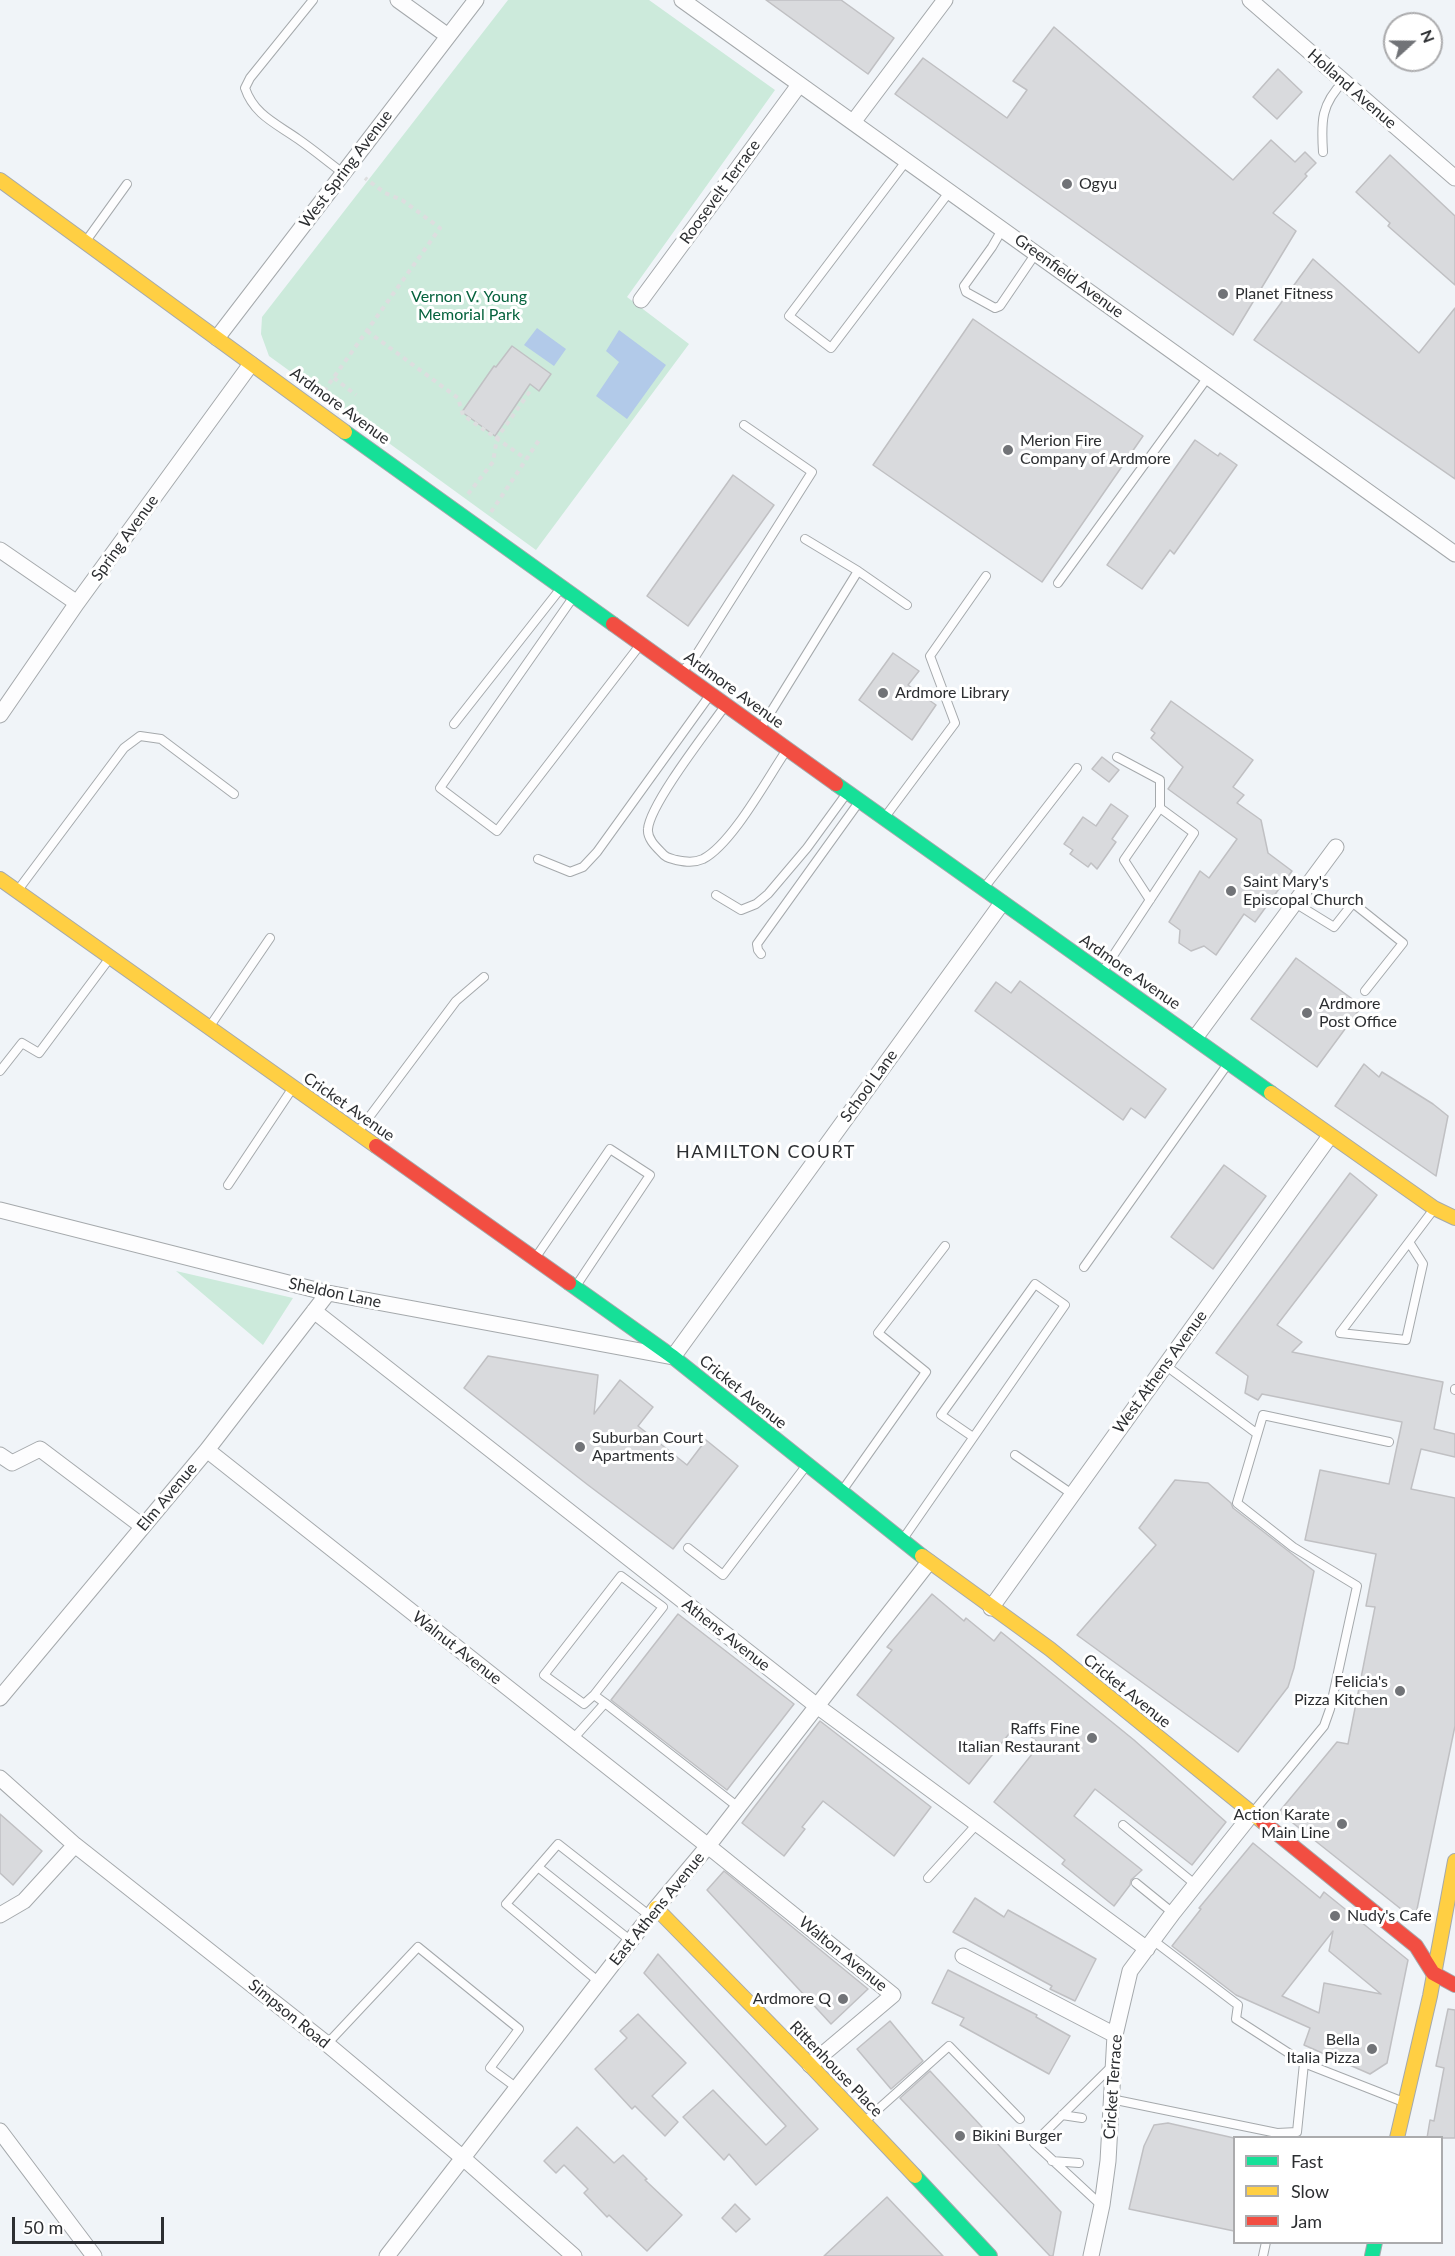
<!DOCTYPE html>
<html>
<head>
<meta charset="utf-8">
<style>
  body { margin:0 }
  #map { position:relative; width:1455px; height:2256px; overflow:hidden; background:#f0f4f8; font-family:Lato,sans-serif }
  canvas { display:block }
  .legend { position:absolute; left:1233px; top:2136px; width:210px; height:108px; box-sizing:border-box; background:#fff; border:2px solid #ababad; margin:0; padding:8px 10px; list-style:none; font-size:18px; color:#2c2e31 }
  .legend li { display:flex; align-items:center; gap:12px; height:30px }
  .legend b { width:30px; border:2px solid #ababad }
  .north { position:absolute; left:1383px; top:12px; width:60px; height:60px; box-sizing:border-box; background:#fff; border:2px solid #ababad; border-radius:50%; rotate:69deg; font-size:16px; font-weight:700; line-height:24px; text-align:center; color:#2c2e31 }
  .north::after { content:''; display:block; margin:auto; width:21px; height:27px; background:#717377; clip-path:polygon(50% 0,100% 100%,50% 72%,0 100%) }
  .scale { position:absolute; left:12px; top:2217px; width:152px; height:27px; box-sizing:border-box; border:3px solid #2c2e31; border-top:0; padding-left:8px; font-size:18px; line-height:21px; white-space:nowrap; color:#2c2e31; -webkit-text-stroke:4px #fff; paint-order:stroke }
</style>
</head>
<body>
<div id="map">
<canvas width="1455" height="2256"></canvas>
<ul class="legend">
<li><b style="height:8px;background:#16e098"></b>Fast</li>
<li><b style="height:8px;background:#ffcf43"></b>Slow</li>
<li><b style="height:8px;background:#f24e42"></b>Jam</li>
</ul>
<div class="north">N</div>
<div class="scale">50 m</div>
</div>
<script>
const ctx = document.querySelector('canvas').getContext('2d');
ctx.lineJoin = 'round';
function fill(path, color) { ctx.fillStyle = color; ctx.fill(path, 'evenodd'); }
function strokePath(path, color, width, dash) { ctx.strokeStyle = color; ctx.lineWidth = width; ctx.lineCap = dash ? 'butt' : 'round'; ctx.setLineDash(dash || []); ctx.stroke(path); }
function label(font, color, halo, rows, align = 'center') {
  ctx.font = font + ' Lato,sans-serif'; ctx.lineWidth = 6; ctx.setLineDash([]); ctx.textBaseline = 'middle'; ctx.strokeStyle = halo; ctx.fillStyle = color; for (const [text, x, y, turn = 0] of rows) {
    ctx.save(); ctx.translate(x, y); ctx.rotate((+turn || 0) * Math.PI / 180); ctx.textAlign = isNaN(turn) ? turn : align; if (halo) ctx.strokeText(text, 0, 0); ctx.fillText(text, 0, 0); ctx.restore();
  }
}
fill(new Path2D(`
  M508,0H649L775,90L627,297L689,344L536,550L269,356L261,334L262,317Z
  M176,1271L293,1298L263,1345Z`), '#cceadb');
fill(new Path2D(`
  M537,328L566,349L554,366L524,345Z
  M619,330L666,365L627,419L596,396L619,362L606,351Z`), '#b2cae9');
const building = new Path2D(`
  M766,0H841L894,38L868,74Z
  M1054,27L1233,180L1271,140L1295,162L1305,152L1316,163L1305,174L1307,176L1273,213L1296,231L1233,335L895,94L923,58L1007,118L1027,90L1013,81Z
  M1278,69L1302,92L1277,119L1253,97Z
  M1390,155L1455,216V285L1388,226L1390,223L1356,192Z
  M1313,259L1419,353L1455,308V479L1254,340Z
  M973,319L1143,436L1042,582L873,465Z
  M512,346L551,374L539,391L530,384L495,436L462,412L494,366L496,367Z
  M1195,440L1218,456L1220,453L1237,465L1174,554L1170,550L1142,589L1107,565Z
  M733,475L774,505L688,626L647,596Z
  M893,653L919,671L908,685L936,705L912,740L859,700Z
  M1171,701L1253,760L1233,787L1244,795L1237,803L1261,820L1268,853L1292,871L1255,922L1244,914L1216,955L1204,946L1191,951L1179,943L1180,930L1169,922L1200,871L1209,878L1237,839L1168,789L1183,767L1151,738L1155,733L1151,730Z
  M1102,757L1119,770L1109,782L1092,769Z
  M1111,804L1128,816L1112,839L1116,842L1097,869L1091,863L1088,867L1070,854L1073,850L1064,844L1083,817L1096,826Z
  M1296,958L1362,1006L1317,1067L1251,1019Z
  M1020,981L1166,1089L1145,1118L1131,1108L1123,1120L975,1011L996,982L1011,993Z
  M1364,1064L1379,1077L1382,1072L1433,1104L1448,1116L1436,1176L1335,1106Z
  M1224,1165L1266,1196L1213,1269L1171,1237Z
  M1350,1173L1377,1195L1277,1325L1302,1342L1292,1352L1443,1382L1434,1429L1455,1434V1457L1421,1449L1411,1489L1455,1498V1726L1416,1914L1406,1913L1279,1812L1337,1742L1348,1744L1375,1607L1366,1606L1376,1554L1305,1540L1320,1470L1389,1484L1402,1422L1262,1394L1258,1400L1245,1393L1248,1376L1216,1353Z
  M488,1356L598,1375L594,1414L620,1380L653,1407L638,1426L687,1465L706,1440L738,1466L673,1549L588,1485L464,1388Z
  M1175,1480L1208,1483L1231,1503L1233,1508L1314,1571L1294,1668L1288,1687L1238,1752L1077,1635L1156,1545L1139,1528Z
  M932,1594L964,1621L966,1618L994,1641L1001,1632L1134,1740L1226,1822L1192,1865L1095,1789L1074,1816L1142,1870L1131,1880L1130,1885L1114,1906L1062,1864L1065,1860L994,1802L1040,1744L1016,1725L969,1784L857,1695L892,1650L887,1647Z
  M678,1614L794,1704L727,1790L611,1700Z
  M820,1721L931,1807L894,1856L823,1801L802,1827L805,1829L784,1856L742,1823Z
  M0,1814L42,1851L13,1885L0,1873Z
  M1253,1843L1320,1898L1324,1892L1408,1960L1387,2063L1370,2074L1304,2045L1310,2028L1236,1995L1172,1946L1201,1909L1199,1908ZM1333,1931L1329,1951L1381,1994L1324,1983L1319,2013L1282,1996Z
  M724,1871L868,1989L831,2024L707,1890Z
  M975,1898L1004,1917L1008,1910L1096,1959L1075,2001L1050,1989L1052,1986L953,1932Z
  M658,1954L818,2129L756,2185L729,2154L724,2160L683,2117L713,2090L766,2145L786,2126L644,1973Z
  M948,1970L1037,2015L1036,2017L1070,2036L1049,2074L960,2025L964,2018L932,2003Z
  M1448,2009L1455,2010V2138H1427L1430,2120L1434,2121L1444,2068L1436,2066Z
  M638,2014L686,2063L652,2096L678,2122L665,2136L635,2106L632,2109L595,2069L627,2038L620,2031Z
  M890,2021L923,2061L891,2089L857,2049Z
  M930,2071L1061,2212L1053,2256H1050L900,2098Z
  M1168,2123L1234,2138V2231L1129,2209L1144,2146L1154,2125Z
  M577,2127L614,2163L623,2155L647,2179L645,2180L682,2215L647,2251L609,2215L607,2217L584,2193L588,2189L564,2165L556,2173L544,2161Z
  M887,2197L943,2256H824Z
  M735,2204L750,2219L736,2232L722,2218Z`);
fill(building, '#d9dadd');
strokePath(building, '#c0c0c3', 1.5);
const lane = new Path2D(`
  M313,0L250,78L245,88C254,115 277,124 298,139C314,150 328,162 343,173
  M1323,152C1321,121 1321,104 1344,81
  M907,160L789,316L831,348L950,191
  M1003,228L992,247L964,286L966,292L995,308L1000,306L1036,253
  M86,241L127,184
  M805,539L858,571
  M1058,583L1208,377
  M572,599L440,788L497,831L640,645
  M683,670L693,660L812,472L744,425
  M725,706C708,730 650,804 648,829C647,838 655,846 661,852C666,858 669,858 676,860C686,862 694,863 703,859C732,844 767,779 786,751
  M454,724L561,588
  M761,728L858,571L907,605
  M1117,757L1160,780V808
  M885,817L955,723L930,656L986,576
  M538,859L570,872L583,867L597,852L710,695
  M984,888L1077,768
  M18,890L124,748L140,736L161,739L234,794
  M716,895L741,910L756,904L768,894L807,848L847,793
  M1295,903L1334,927L1353,903L1403,943L1365,991
  M761,954L758,950L757,944L859,802
  M1103,971L1194,833L1160,808L1124,860L1150,900
  M210,1026L270,938
  M0,1071L22,1043L39,1053L109,959
  M358,1132L456,1001L484,977
  M228,1185L292,1089
  M1409,1242L1423,1264L1406,1340L1340,1333L1434,1209
  M536,1257L610,1149L650,1175L576,1286
  M1084,1267L1227,1065
  M1165,1365L1256,1433
  M1455,1389V1390
  M1015,1455L1072,1494
  M842,1491L926,1372L878,1333L945,1246
  M903,1539L1065,1305L1035,1284L941,1415L973,1437
  M688,1548L723,1575L806,1466
  M594,1695L584,1704L544,1675L621,1576L663,1607L594,1695L605,1703
  M573,1739L605,1703L738,1807
  M1254,1811L1324,1726L1330,1709L1357,1586L1293,1547L1237,1503L1263,1415L1389,1442
  M1123,1825L1196,1885
  M538,1867L631,1941
  M928,1878L977,1824
  M1136,1883L1173,1913
  M599,1982L506,1904L558,1844L650,1916
  M327,2044L418,1947L519,2029L490,2068L517,2088
  M1304,2063L1401,2101
  M1111,2099L1277,2133L1297,2132L1304,2063L1236,2019L1238,2005L1154,1941
  M1062,2115L1082,2118
  M865,2121L949,2046L1020,2119
  M1052,2161L1079,2163
  M1101,2205L1034,2143L1112,2066
  M1263,2256L1266,2242`);
const street = new Path2D(`
  M398,0L448,36
  M682,0L1455,554
  M1250,0L1455,178
  M854,121L945,0
  M641,300L799,85
  M217,338L476,0
  M0,550L77,603
  M0,715L77,603L251,364
  M1195,1038L1336,847
  M0,1210L328,1293L673,1357L1002,903
  M314,1311L817,1706L1147,1949
  M207,1450L708,1846L893,1995L810,2065
  M0,1455L12,1463L40,1449L142,1526
  M991,1608L1330,1136
  M0,1698L207,1450L328,1293
  M0,1778L75,1845L327,2044L463,2158L574,2256
  M0,1915L24,1901L75,1845
  M963,1956L1115,2035
  M0,2131L94,2256
  M387,2256L656,1908L708,1846L929,1562
  M1091,2256L1102,2205L1108,2161L1115,2035L1130,1971L1173,1913L1251,1815`);
const fast = new Path2D(`
  M345,432L613,624
  M836,784L1271,1093
  M569,1283L673,1357L922,1556
  M915,2176L990,2256
  M1372,2256L1375,2242`);
const slow = new Path2D(`
  M0,180L345,432
  M0,879L376,1146
  M1271,1093L1434,1208L1455,1218
  M922,1556L1050,1649L1263,1822
  M656,1908L810,2065L915,2176
  M1397,2138L1430,1996L1455,1861`);
const jam = new Path2D(`
  M613,624L836,784
  M376,1146L569,1283
  M1263,1822L1416,1946L1433,1973L1455,1985`);
strokePath(lane, '#a5a9ac', 10);
strokePath(street, '#a5a9ac', 17);
strokePath(fast, '#a5a9ac', 16);
strokePath(slow, '#a5a9ac', 16);
strokePath(jam, '#a5a9ac', 16);
strokePath(new Path2D(`
  M367,331L458,398L463,415L526,459
  M334,378L356,395
  M324,391L440,228L402,200L385,193L365,178
  M468,494L493,462L497,438L530,391
  M491,512L539,440`), '#dddedf', 4, [4.5, 4.5]);
strokePath(lane, '#fdfdfe', 8);
strokePath(street, '#fdfdfe', 15);
strokePath(fast, '#16e098', 14);
strokePath(slow, '#ffcf43', 14);
strokePath(jam, '#f24e42', 14);
for (const [x, y, r, color] of [
  [1067,184,6,"#717377"],
  [1223,294,6,"#717377"],
  [1008,450,6,"#717377"],
  [883,693,6,"#717377"],
  [1231,891,6,"#717377"],
  [1307,1013,6,"#717377"],
  [580,1447,6,"#717377"],
  [1400,1691,6,"#717377"],
  [1092,1738,6,"#717377"],
  [1342,1824,6,"#717377"],
  [1335,1916,6,"#717377"],
  [843,1999,6,"#717377"],
  [1372,2049,6,"#717377"],
  [960,2136,6,"#717377"]
]) { const dot = new Path2D(); dot.arc(x, y, r, 0, 2 * Math.PI); ctx.fillStyle = color; ctx.fill(dot); strokePath(dot, '#fff', 2); }
label('16px', '#2c2e31', '#fff', [
  ["Holland Avenue",1352,89,41],
  ["West Spring Avenue",346,169,-53],
  ["Roosevelt Terrace",720,192,-54],
  ["Greenfield Avenue",1069,276,36],
  ["Ardmore Avenue",340,406,36],
  ["Spring Avenue",125,538,-54],
  ["Ardmore Avenue",734,690,36],
  ["Ardmore Avenue",1130,972,35],
  ["School Lane",869,1086,-54],
  ["Cricket Avenue",349,1107,35],
  ["Sheldon Lane",335,1293,12],
  ["West Athens Avenue",1160,1372,-54],
  ["Cricket Avenue",743,1392,39],
  ["Elm Avenue",167,1497,-50],
  ["Athens Avenue",726,1635,38],
  ["Walnut Avenue",457,1648,38],
  ["Cricket Avenue",1127,1691,39],
  ["East Athens Avenue",657,1909,-51],
  ["Walton Avenue",843,1954,39],
  ["Simpson Road",289,2014,39],
  ["Rittenhouse Place",836,2069,46],
  ["Cricket Terrace",1113,2087,-86]
]);
label('16px', '#2c2e31', '#fff', [
  ["Ogyu",1079,184],
  ["Planet Fitness",1235,294],
  ["Merion Fire",1020,441],
  ["Company of Ardmore",1020,459],
  ["Ardmore Library",895,693],
  ["Saint Mary's",1243,882],
  ["Episcopal Church",1243,900],
  ["Ardmore",1319,1004],
  ["Post Office",1319,1022],
  ["Suburban Court",592,1438],
  ["Apartments",592,1456],
  ["Felicia's",1388,1682,"right"],
  ["Pizza Kitchen",1388,1700,"right"],
  ["Raffs Fine",1080,1729,"right"],
  ["Italian Restaurant",1080,1747,"right"],
  ["Action Karate",1330,1815,"right"],
  ["Main Line",1330,1833,"right"],
  ["Nudy's Cafe",1347,1916],
  ["Ardmore Q",831,1999,"right"],
  ["Bella",1360,2040,"right"],
  ["Italia Pizza",1360,2058,"right"],
  ["Bikini Burger",972,2136]
], 'left');
label('16px', '#05623d', '#fff', [
  ["Vernon V. Young",469,297],
  ["Memorial Park",469,315]
]);
ctx.letterSpacing = '1.5px';
label('18px', '#2c2e31', '#fff', [
  ["HAMILTON COURT",766,1152]
]);
ctx.letterSpacing = '0px';
</script>
</body>
</html>
